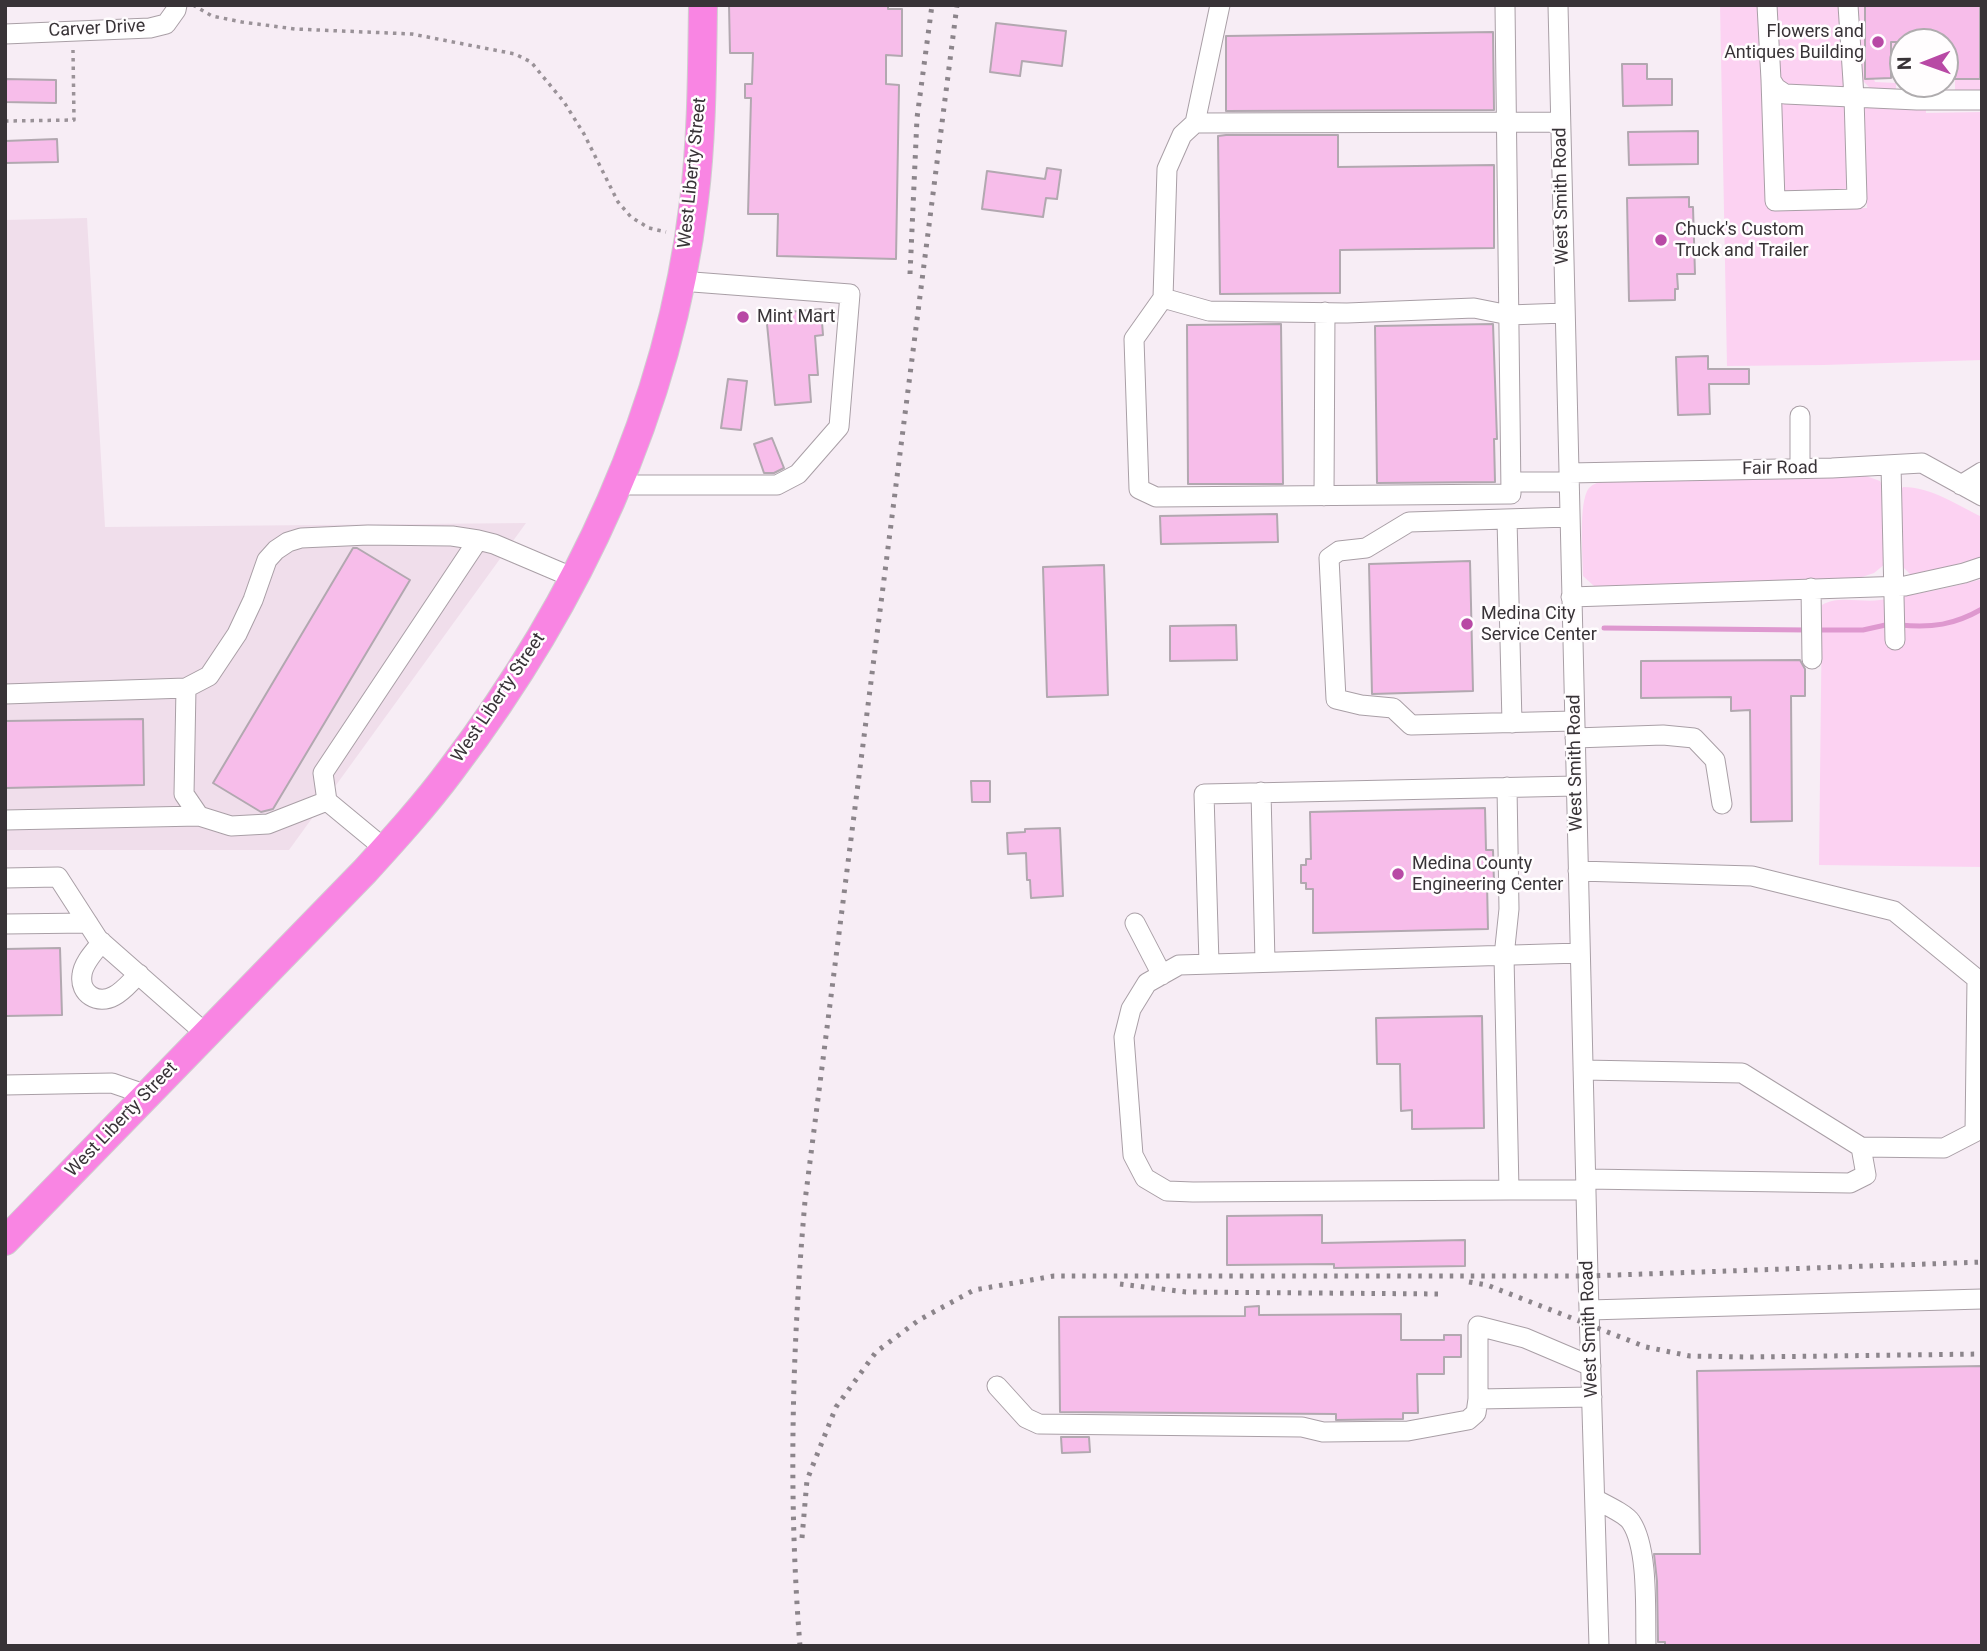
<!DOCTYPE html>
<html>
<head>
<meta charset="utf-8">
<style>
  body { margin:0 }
  #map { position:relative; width:1987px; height:1651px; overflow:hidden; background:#f7edf5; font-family:Roboto,sans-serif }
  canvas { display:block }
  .frame { position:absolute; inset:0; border:7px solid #383337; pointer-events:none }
  .north { position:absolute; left:1889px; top:28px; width:70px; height:70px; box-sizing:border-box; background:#fffdfe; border:2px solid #afacae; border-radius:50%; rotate:269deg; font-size:19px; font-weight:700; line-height:28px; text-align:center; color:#383337 }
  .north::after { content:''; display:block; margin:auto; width:24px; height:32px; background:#b849a5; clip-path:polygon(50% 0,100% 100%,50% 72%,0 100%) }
</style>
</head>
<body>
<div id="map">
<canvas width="1987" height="1651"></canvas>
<div class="frame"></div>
<div class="north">N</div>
</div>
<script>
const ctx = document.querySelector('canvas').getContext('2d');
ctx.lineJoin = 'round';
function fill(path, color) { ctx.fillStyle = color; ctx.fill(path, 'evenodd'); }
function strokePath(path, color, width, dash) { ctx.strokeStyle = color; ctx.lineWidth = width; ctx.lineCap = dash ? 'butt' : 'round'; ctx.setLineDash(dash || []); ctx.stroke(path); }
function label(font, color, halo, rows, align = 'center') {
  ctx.font = font + ' Roboto,sans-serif'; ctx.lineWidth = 5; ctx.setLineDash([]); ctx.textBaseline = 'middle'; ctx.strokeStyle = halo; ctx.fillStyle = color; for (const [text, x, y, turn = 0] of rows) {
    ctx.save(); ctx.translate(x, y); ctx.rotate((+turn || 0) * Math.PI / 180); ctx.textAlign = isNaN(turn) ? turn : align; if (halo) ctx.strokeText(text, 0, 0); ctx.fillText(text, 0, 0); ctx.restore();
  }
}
fill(new Path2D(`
  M87,218L105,527L526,523L289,850H5V220Z`), '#f0deeb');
fill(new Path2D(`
  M1720,5H1760L1768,209L1867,208L1864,105L1926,107V113L1982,112V360L1824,365L1727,366Z
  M1773,5H1841L1845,69L1844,89L1791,88L1780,82Z
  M1855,5H1865V79H1874L1875,82L1896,83V94L1871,89L1863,81Z
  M1891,5L1903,42V84H1933V95L1903,94L1902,78H1891Z
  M1980,60H1982V94L1955,95V79H1980Z
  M1780,98L1848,103L1851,192L1780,194Z
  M1866,476L1880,481L1886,494L1885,564L1874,573L1859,578L1610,587L1594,586L1583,576C1583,557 1578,502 1589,488C1593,484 1598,482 1604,481Z
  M1903,487C1931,487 1957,505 1982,517V557L1922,574H1910L1902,566L1900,491Z
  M1982,579V867L1819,865L1822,605C1838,595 1862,603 1880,600C1915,595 1948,588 1982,579Z`), '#fcd2f2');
strokePath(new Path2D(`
  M1900,625C1932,628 1954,625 1982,609
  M1604,628L1807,630
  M1817,630H1863L1890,624`), '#de98cf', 5);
const building = new Path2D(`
  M729,5H888V9H902V56L886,55V84L899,85L896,259L777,256L778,214H748L751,98H745V84H752L753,53H730Z
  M1865,5H1980V79H1945V42H1891V78L1865,79Z
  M996,23L1066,31L1062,66L1022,61L1020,76L990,72Z
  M1493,32L1494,110L1226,111V36Z
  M1622,64H1647V79H1672V105L1623,106Z
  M5,79L56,80V103L5,102Z
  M1698,131V164L1629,165L1628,132Z
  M1226,135H1338V167L1494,165V248L1340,250V293L1220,294L1218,136Z
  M57,139L58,162L5,163V141Z
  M1047,168L1061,170L1057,199L1046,198L1043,217L982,209L987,171L1045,179Z
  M1689,197V207H1693L1695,274H1677L1678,289H1675V300L1629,301L1627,198Z
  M821,309L823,335L815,336L818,375H809L811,402L775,405L766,314Z
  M1281,324L1283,484H1188L1187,325Z
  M1493,324L1497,439H1494L1495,482L1377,483L1375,326Z
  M1708,356V369H1749V384H1709L1710,414L1678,415L1676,357Z
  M728,379L747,381L741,430L721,428Z
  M772,438L784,468L774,473H764L754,444Z
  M1277,514L1278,542L1161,544L1160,516Z
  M353,548H357L410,580L273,809L261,812L213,783Z
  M1470,561L1473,691L1372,694L1369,564Z
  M1104,565L1108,695L1047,697L1043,567Z
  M1236,625L1237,660L1170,661V626Z
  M1800,660L1805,669V696H1791L1792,821L1751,822L1750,710L1731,711V697L1641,698V661Z
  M143,719L144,785L5,788V721Z
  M971,781H990V802H972Z
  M1485,808L1486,850H1493L1494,883H1487L1488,929L1313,933V889H1306V883H1301V865H1306V859H1311L1310,812Z
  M1060,828L1063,896L1031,898L1030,880H1027L1026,853L1008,854L1007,833L1025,832V829Z
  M60,948L62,1015L5,1016V949Z
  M1482,1016L1484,1128L1412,1129V1110L1401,1111L1400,1064H1377L1376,1018Z
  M1322,1215V1243L1465,1240V1266L1334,1268V1264L1227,1265V1216Z
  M1259,1306V1315L1401,1314V1340H1444V1335H1461V1357H1444V1374H1417L1418,1413H1403V1419L1336,1420V1414L1060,1412L1059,1317L1245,1316V1307Z
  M1982,1366V1646H1665V1642H1658L1657,1581L1654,1554H1700L1697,1371Z
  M1061,1437H1089L1090,1452L1062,1453Z`);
fill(building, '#f7bdea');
strokePath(building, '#b2a8b0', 2);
const minor = new Path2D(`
  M1505,5L1511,494L1156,497L1139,489L1134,339L1163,298L1167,169L1182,135L1195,123L1560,122
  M1558,5L1588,1276L1599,1646
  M1767,5L1771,80L1776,88L1785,94L1917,100H1982
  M5,34L150,28L166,24L176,10L177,5
  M1771,80L1775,201L1857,199L1854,97L1848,5
  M1195,123L1220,5
  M1163,298L1209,311L1347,313L1474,308L1509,315L1565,313
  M1800,416V468
  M1891,465L1895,640
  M1569,473L1832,468L1922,463L1982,496
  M1511,482H1568
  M618,485H777L798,474L839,427L850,294L680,281
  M1961,485L1982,472
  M1324,496L1325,312
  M1569,517L1409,522L1366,548L1339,551L1329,558L1336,699L1361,705L1393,708L1411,725L1574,721
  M1507,519L1512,723
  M1811,588L1812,659
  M1571,597L1905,586L1964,573L1982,567
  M186,688L209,676L237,634L253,600L267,560L276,550L288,542L301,538L368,535L452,536L478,540
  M5,694L186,688L184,794L199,816
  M1575,738L1663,735L1694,738L1715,760L1722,804
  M1507,787L1509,909L1504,956L1509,1190H1586
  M1261,792L1265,962
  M5,820L199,816L231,826L268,824L327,801
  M385,849L327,801L323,773L478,540L494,544L574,578
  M1578,871L1752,876L1894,911L1977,979L1975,1132L1944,1148L1861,1147
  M5,878L58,877L98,939L206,1034
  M1135,923L1162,975
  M5,924L88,923
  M102,942C94,952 83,963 82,975C79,994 98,1005 114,996C124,991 131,981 139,974
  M1209,963L1204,794L1576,786
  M1583,1070L1742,1073L1861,1147L1866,1175L1850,1183L1586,1179
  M5,1085L112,1083L147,1095
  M1509,1190L1193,1192L1167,1191L1145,1178L1133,1155L1124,1037L1131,1009L1147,983L1179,965L1580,953
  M1589,1310L1982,1299
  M1591,1366L1525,1338L1478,1326V1399L1592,1397
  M997,1386L1026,1418L1039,1424L1302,1427L1323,1432L1408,1431L1468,1420L1476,1413L1478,1399
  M1595,1499C1604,1504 1626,1514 1631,1522C1649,1549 1645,1613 1646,1646`);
const highway = new Path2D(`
  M5,1241L365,871C395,838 425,805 451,770C578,603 669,410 694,201C702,136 702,71 703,5`);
strokePath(minor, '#a99fa6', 21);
strokePath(highway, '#cfcecf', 30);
strokePath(new Path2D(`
  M193,5L212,16L242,22L295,29L412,34L515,54L531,62L564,102L584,134L618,202L631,217L649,228L666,232
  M5,121L74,120L73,50`), '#9a9298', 3.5, [3.5, 5]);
strokePath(minor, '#fff', 19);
strokePath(highway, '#f985e3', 28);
strokePath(new Path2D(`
  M910,274L917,118L932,5
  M1469,1282L1487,1285L1646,1347L1690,1356L1749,1357L1982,1354
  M1120,1284L1186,1292L1442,1294
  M802,1538L807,1480L836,1407L876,1352L919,1320L974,1290L1054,1276H1588L1982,1262
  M800,1646C788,1497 792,1349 805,1201L957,5`), '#8c858b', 5, [3.5, 7]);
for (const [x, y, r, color] of [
  [1878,42,7,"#b849a5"],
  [1661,240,7,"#b849a5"],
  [743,317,7,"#b849a5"],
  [1467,624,7,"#b849a5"],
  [1398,874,7,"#b849a5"]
]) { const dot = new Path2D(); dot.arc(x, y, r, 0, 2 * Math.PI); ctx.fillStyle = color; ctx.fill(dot); strokePath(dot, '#fffdfe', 2.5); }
label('18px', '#383337', '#fffdfe', [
  ["Carver Drive",97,29,-3],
  ["West Liberty Street",693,173,-84],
  ["West Smith Road",1562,196,-91],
  ["Fair Road",1780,469,-1],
  ["West Liberty Street",499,698,-56],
  ["West Smith Road",1576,763,-91],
  ["West Liberty Street",122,1120,-46],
  ["West Smith Road",1590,1329,-92]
]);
label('18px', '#383337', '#fffdfe', [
  ["Flowers and",1864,32,"right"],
  ["Antiques Building",1864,53,"right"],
  ["Chuck's Custom",1675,230],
  ["Truck and Trailer",1675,251],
  ["Mint Mart",757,317],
  ["Medina City",1481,614],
  ["Service Center",1481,635],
  ["Medina County",1412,864],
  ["Engineering Center",1412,885]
], 'left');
</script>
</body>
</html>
